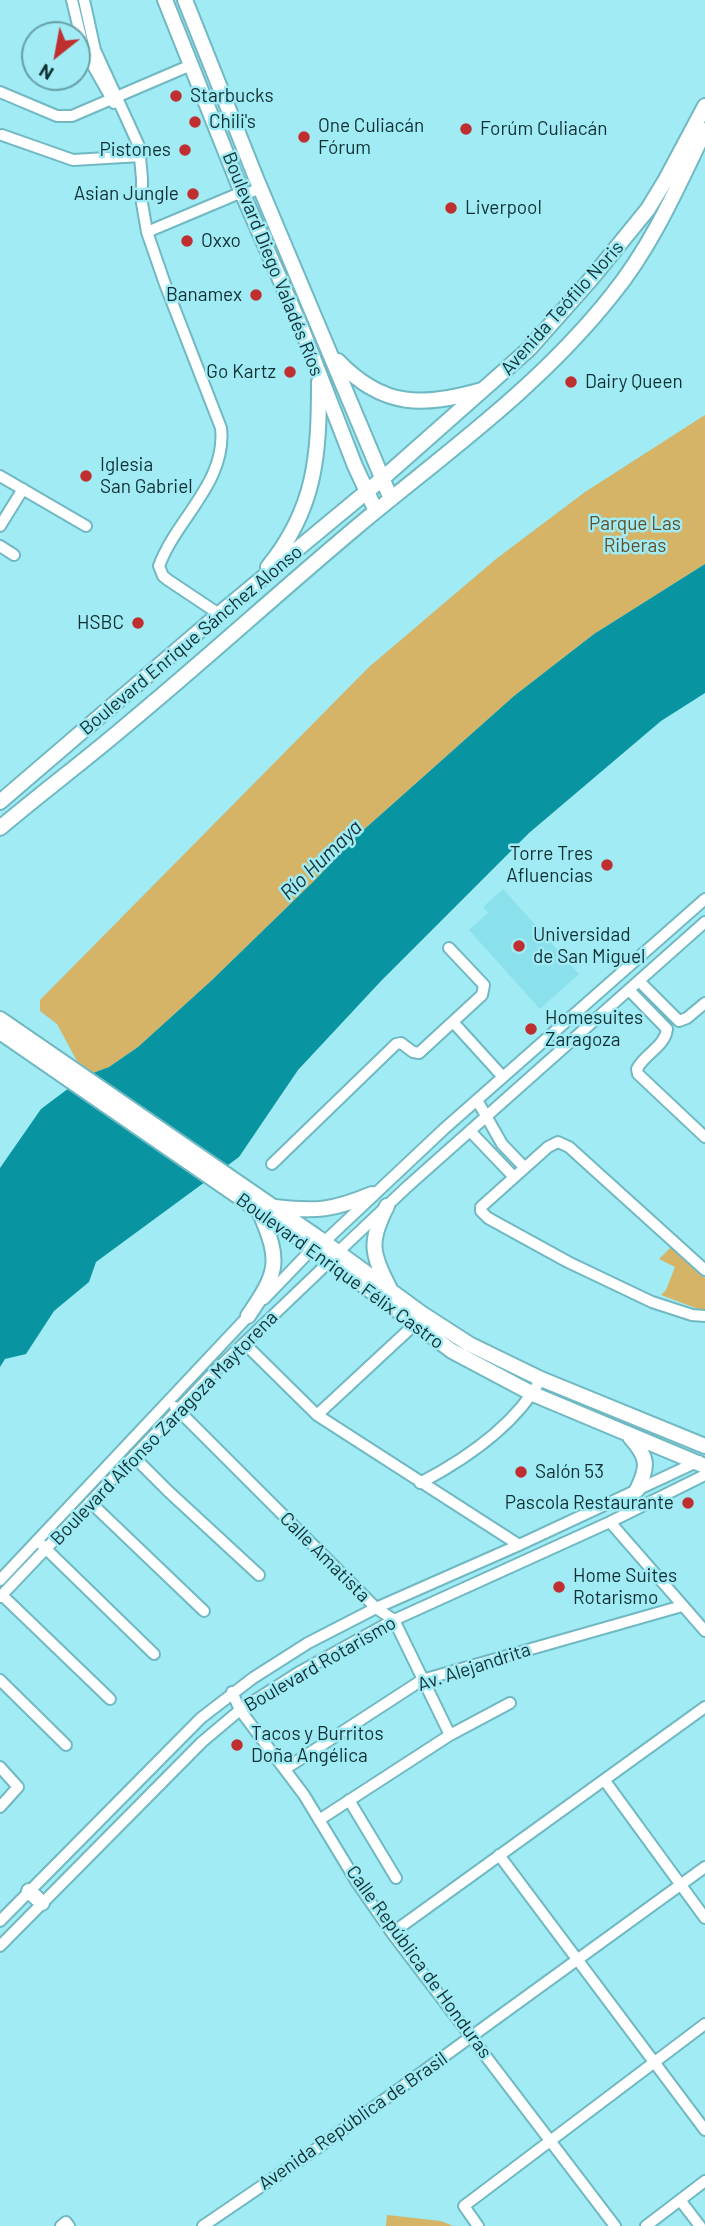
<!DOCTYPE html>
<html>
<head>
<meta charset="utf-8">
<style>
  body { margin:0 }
  #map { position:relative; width:705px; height:2226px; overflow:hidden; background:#a0ebf4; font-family:Barlow,sans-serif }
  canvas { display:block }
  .north { position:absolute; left:21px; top:21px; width:70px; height:70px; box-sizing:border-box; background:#a0ebf4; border:2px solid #67a0a7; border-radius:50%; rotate:211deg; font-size:19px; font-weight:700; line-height:28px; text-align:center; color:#113034 }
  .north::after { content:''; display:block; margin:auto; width:24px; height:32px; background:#bf2f30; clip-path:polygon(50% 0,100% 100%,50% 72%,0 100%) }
</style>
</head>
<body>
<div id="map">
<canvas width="705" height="2226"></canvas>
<div class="north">N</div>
</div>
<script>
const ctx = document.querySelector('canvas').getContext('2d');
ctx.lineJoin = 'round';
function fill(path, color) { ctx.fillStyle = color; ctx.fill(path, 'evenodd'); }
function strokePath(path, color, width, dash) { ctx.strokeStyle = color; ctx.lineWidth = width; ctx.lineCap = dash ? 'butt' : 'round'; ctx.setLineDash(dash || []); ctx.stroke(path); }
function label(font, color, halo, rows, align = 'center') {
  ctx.font = font + ' Barlow,sans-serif'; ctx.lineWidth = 5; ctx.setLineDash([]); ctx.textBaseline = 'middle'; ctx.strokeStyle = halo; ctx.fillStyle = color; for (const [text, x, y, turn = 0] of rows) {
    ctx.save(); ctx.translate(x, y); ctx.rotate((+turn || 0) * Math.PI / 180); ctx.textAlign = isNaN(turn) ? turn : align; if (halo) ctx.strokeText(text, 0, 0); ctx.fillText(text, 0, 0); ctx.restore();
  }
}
fill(new Path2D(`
  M503,889L579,974L540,1009L469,930L488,913L483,907Z`), '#8ae0eb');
fill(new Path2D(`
  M705,415V564L594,634L514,696L359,834L315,880L211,981L138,1047L109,1067L85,1076L57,1024L40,1011V1000L369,667L496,559L585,492Z
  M671,1247L705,1278V1309H698L661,1295L666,1290L675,1267L659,1259Z
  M387,2215L441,2221L453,2226H386Z`), '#d5b367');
fill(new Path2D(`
  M705,564V693L661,721L529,833L381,981L298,1070L239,1157L96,1262L89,1282L54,1311L26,1354L5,1359L0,1367V1168L41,1109L85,1076L109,1067L138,1047L211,981L315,880L359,834L514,696L594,634Z`), '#0994a1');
const minor = new Path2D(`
  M72,0L84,50L114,103
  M84,0L95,50L139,146L142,179V203L147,232L165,284L221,428C227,482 176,519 159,566L163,576L168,580L219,614
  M0,92L57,116H72L191,65
  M2,135L73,160L141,156
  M147,232L235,195H244L260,188
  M0,476L86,526
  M0,526L23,489
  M0,546L14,555
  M639,981L679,1021L687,1018L705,1003
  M629,990L667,1029C665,1047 645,1053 637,1069L638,1074L705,1137
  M453,1022L503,1077
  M477,1100L502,1144L524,1167
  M470,1131L513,1176
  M272,1164L396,1044L401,1043L413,1052L419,1053L482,995L484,985L449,948
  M324,1242L444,1129L705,899
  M338,1252L408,1186L705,922
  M705,1270L569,1147L558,1142L548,1147L481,1207V1211L488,1218L568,1262L652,1302L692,1315L705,1316
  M264,1299L313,1248
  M244,1343L317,1415L519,1545
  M175,1407L376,1608L394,1620L450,1735
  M317,1415L414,1325
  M134,1457L168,1491L259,1575
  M420,1483C466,1459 516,1424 541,1379
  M90,1502L204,1611
  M610,1522L705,1631
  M42,1545L154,1654
  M0,1580L253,1311
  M2,1595L110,1699
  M0,1597L216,1370L330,1261
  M0,1680L66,1745
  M232,1692L240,1710L304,1795L358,1884L392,1933L615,2226
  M0,1767L18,1787L0,1807
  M285,1769L422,1680L682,1606
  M605,1781L705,1918
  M349,1800L396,1878
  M319,1820L450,1735L510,1703
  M499,1855L705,2130
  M0,1921L201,1718L253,1678L308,1643L376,1608L519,1545L699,1461
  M392,1933L705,1707
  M0,1946L202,1742L240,1710L298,1673L394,1620L610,1522L705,1475
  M680,2200L700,2226
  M61,2226L66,2222L69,2226
  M203,2226L319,2147L705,1867
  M478,2226L464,2206L705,2024
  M646,2226L705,2181`);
const major = new Path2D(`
  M165,0L240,188L303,332L355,466L376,511
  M185,0L256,178L391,499
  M338,361C383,408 423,407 482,390
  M268,567C316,508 319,455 319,382
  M0,802L219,614L382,479L529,349L591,279L648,209L665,181L705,106
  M0,828C40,794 83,762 123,728C203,662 279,592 359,525C448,451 539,387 612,295C652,246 678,186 705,130
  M0,1019L317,1237L421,1313L469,1344L541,1379L705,1446
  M0,1032L313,1248L452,1351L533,1394L705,1466
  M387,1206C369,1241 371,1253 389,1287
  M275,1207C317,1212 333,1210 372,1194
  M248,1316C278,1272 281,1262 260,1213
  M630,1437C648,1457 649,1466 637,1490
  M29,1891L42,1903`);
strokePath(minor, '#70b9c2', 14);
strokePath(major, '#70b9c2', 18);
strokePath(minor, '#fff', 10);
strokePath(major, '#fff', 14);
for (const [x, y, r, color] of [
  [176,96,7,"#bf2f30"],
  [195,122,7,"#bf2f30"],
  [466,129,7,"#bf2f30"],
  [304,137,7,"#bf2f30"],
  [185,150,7,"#bf2f30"],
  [193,194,7,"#bf2f30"],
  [451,208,7,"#bf2f30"],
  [187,241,7,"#bf2f30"],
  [256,295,7,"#bf2f30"],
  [290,372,7,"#bf2f30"],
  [571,382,7,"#bf2f30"],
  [86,476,7,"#bf2f30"],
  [138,623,7,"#bf2f30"],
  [607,865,7,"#bf2f30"],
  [519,946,7,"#bf2f30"],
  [531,1029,7,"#bf2f30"],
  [521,1472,7,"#bf2f30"],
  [688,1503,7,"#bf2f30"],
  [559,1587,7,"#bf2f30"],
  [237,1745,7,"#bf2f30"]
]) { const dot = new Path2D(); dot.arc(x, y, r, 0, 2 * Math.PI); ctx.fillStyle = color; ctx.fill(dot); strokePath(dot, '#a0ebf4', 2.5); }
label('19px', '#113034', '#a0ebf4', [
  ["Starbucks",190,96],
  ["Chili's",209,122],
  ["One Culiacán",318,126],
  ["Fórum",318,148],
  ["Forúm Culiacán",480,129],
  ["Pistones",171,150,"right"],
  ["Asian Jungle",179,194,"right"],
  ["Liverpool",465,208],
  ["Oxxo",201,241],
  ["Banamex",242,295,"right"],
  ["Go Kartz",276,372,"right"],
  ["Dairy Queen",585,382],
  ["Iglesia",100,465],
  ["San Gabriel",100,487],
  ["HSBC",124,623,"right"],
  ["Torre Tres",593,854,"right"],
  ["Afluencias",593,876,"right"],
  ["Universidad",533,935],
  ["de San Miguel",533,957],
  ["Homesuites",545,1018],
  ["Zaragoza",545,1040],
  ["Salón 53",535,1472],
  ["Pascola Restaurante",674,1503,"right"],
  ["Home Suites",573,1576],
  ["Rotarismo",573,1598],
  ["Tacos y Burritos",251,1734],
  ["Doña Angélica",251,1756]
], 'left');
label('19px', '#113034', '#a0ebf4', [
  ["Boulevard Diego Valadés Ríos",273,264,68],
  ["Avenida Teófilo Noris",562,308,-48],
  ["Boulevard Enrique Sánchez Alonso",191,640,-40],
  ["Boulevard Enrique Félix Castro",340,1271,36],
  ["Boulevard Alfonso Zaragoza Maytorena",164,1428,-46],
  ["Calle Amatista",325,1557,45],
  ["Boulevard Rotarismo",320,1664,-30],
  ["Av. Alejandrita",474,1667,-18],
  ["Calle República de Honduras",419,1962,54],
  ["Avenida República de Brasil",353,2121,-35]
]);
label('19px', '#635027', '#a0ebf4', [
  ["Parque Las",635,524],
  ["Riberas",635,546]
]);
label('italic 21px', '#162f32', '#a0ebf4', [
  ["Río Humaya",321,860,-44]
]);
</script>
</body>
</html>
